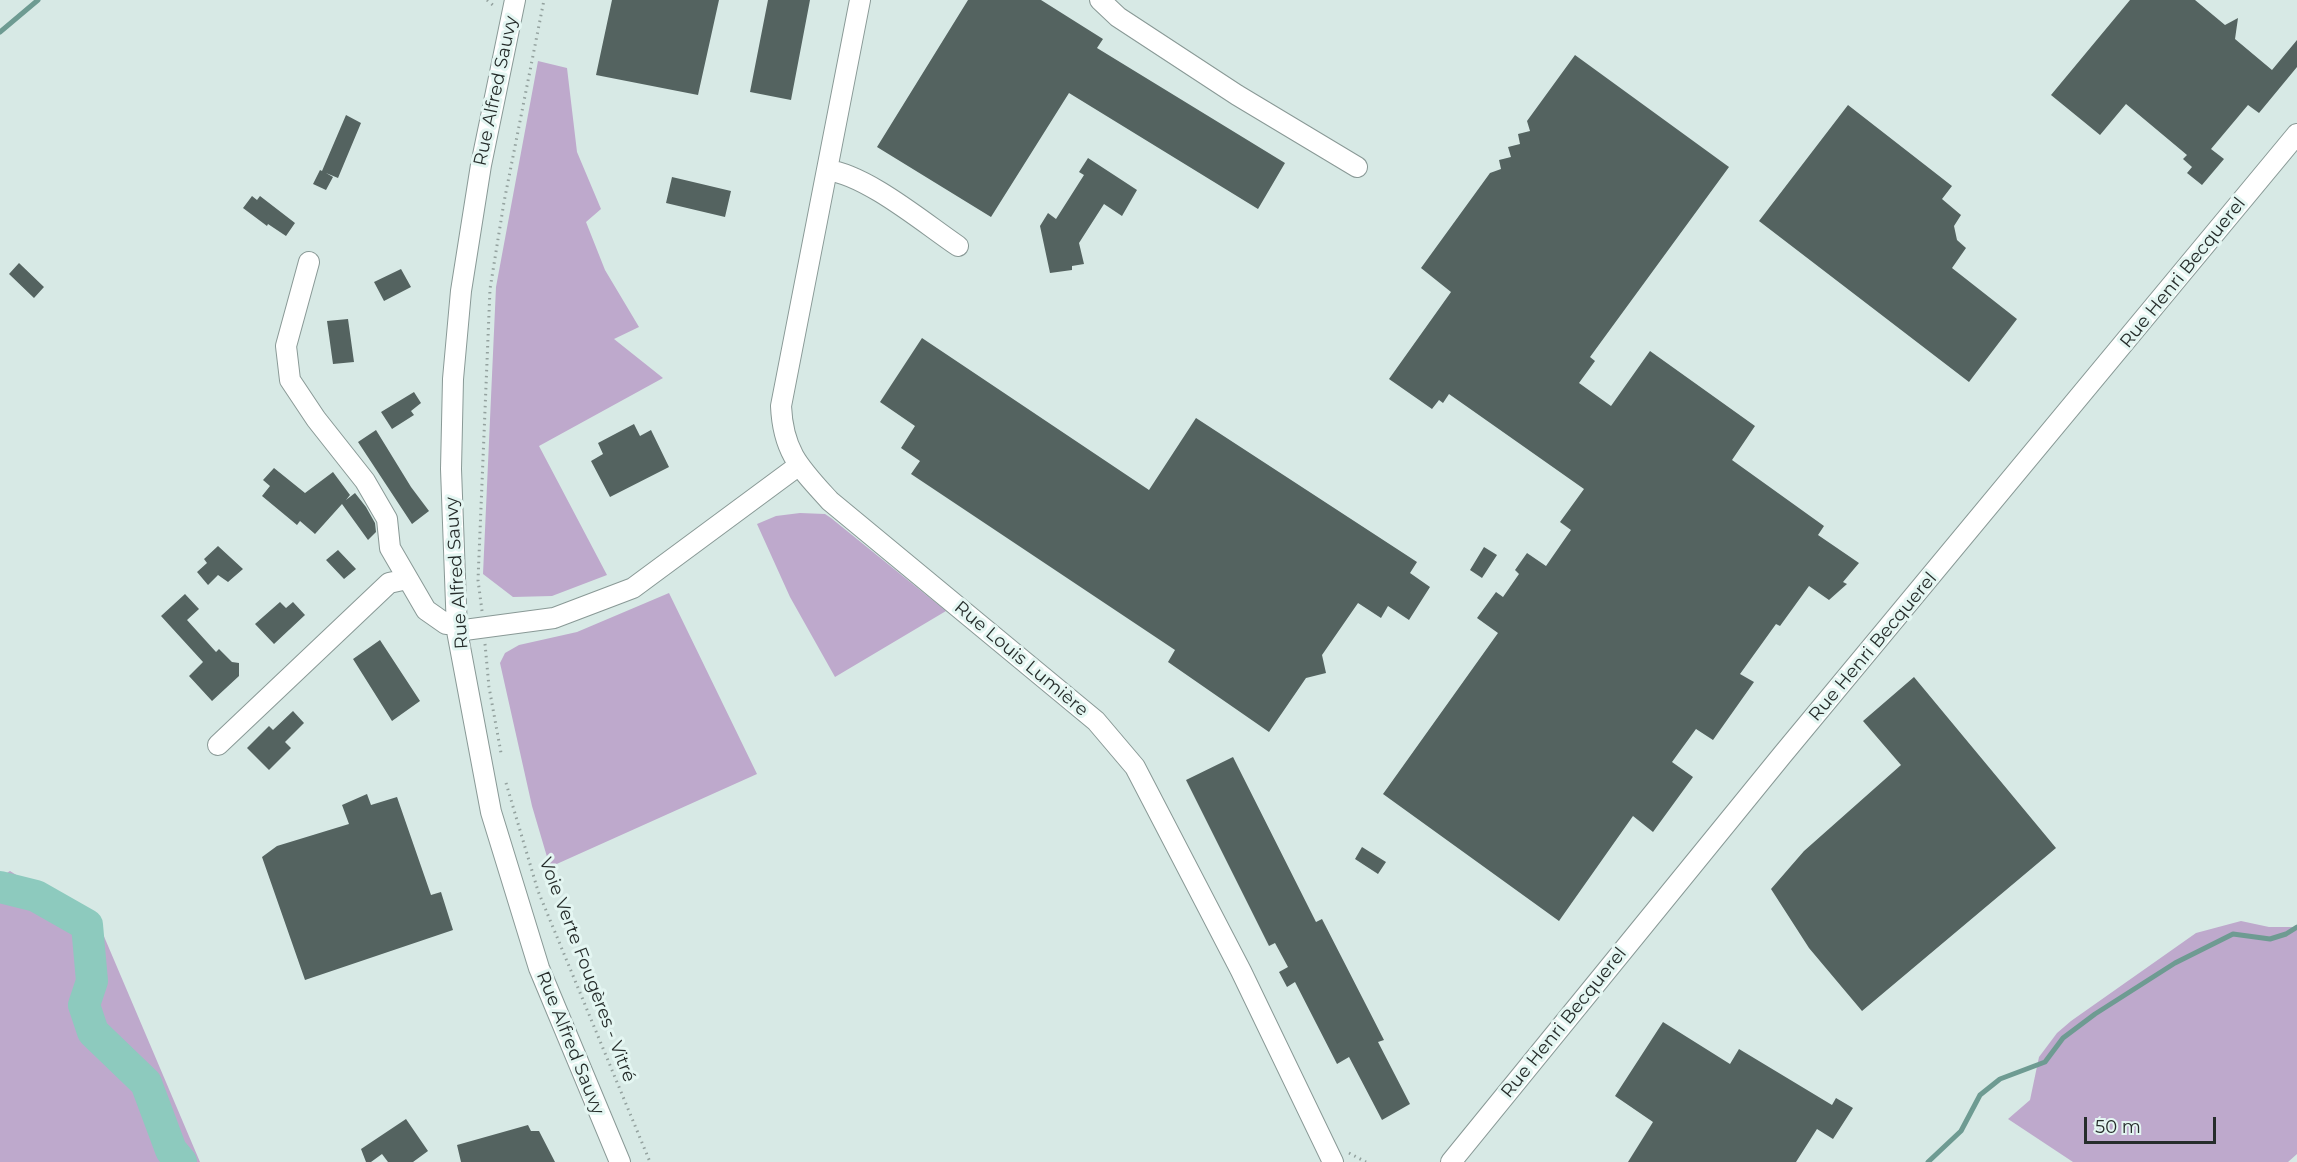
<!DOCTYPE html>
<html>
<head>
<meta charset="utf-8">
<style>
  body { margin:0 }
  #map { position:relative; width:2297px; height:1162px; overflow:hidden; background:#d7e9e5; font-family:Montserrat,sans-serif }
  canvas { display:block }
  .scale { position:absolute; left:2084px; top:1117px; width:132px; height:27px; box-sizing:border-box; border:3px solid #262d2b; border-top:0; padding-left:8px; font-size:18px; line-height:21px; white-space:nowrap; color:#262d2b; -webkit-text-stroke:4px #e4f6f2; paint-order:stroke }
</style>
</head>
<body>
<div id="map">
<canvas width="2297" height="1162"></canvas>
<div class="scale">50 m</div>
</div>
<script>
const ctx = document.querySelector('canvas').getContext('2d');
ctx.lineJoin = 'round';
function fill(path, color) { ctx.fillStyle = color; ctx.fill(path, 'evenodd'); }
function strokePath(path, color, width, dash) { ctx.strokeStyle = color; ctx.lineWidth = width; ctx.lineCap = dash ? 'butt' : 'round'; ctx.setLineDash(dash || []); ctx.stroke(path); }
function label(font, color, halo, rows, align = 'center') {
  ctx.font = font + ' Montserrat,sans-serif'; ctx.lineWidth = 6; ctx.setLineDash([]); ctx.textBaseline = 'middle'; ctx.strokeStyle = halo; ctx.fillStyle = color; for (const [text, x, y, turn = 0] of rows) {
    ctx.save(); ctx.translate(x, y); ctx.rotate((+turn || 0) * Math.PI / 180); ctx.textAlign = isNaN(turn) ? turn : align; if (halo) ctx.strokeText(text, 0, 0); ctx.fillText(text, 0, 0); ctx.restore();
  }
}
fill(new Path2D(`
  M538,61L567,68L577,152L601,209L586,222L605,270L639,327L614,339L663,378L539,446L607,575L552,596L513,597L483,574L496,287Z
  M800,513L825,514L831,518L946,611L835,677L790,597L757,524L776,516Z
  M669,593L757,774L550,867L532,806L500,663L505,653L519,645L577,632Z
  M10,871L100,927L200,1162H0V877Z
  M2241,921L2269,927H2297V1154L2288,1162H2073L2008,1119L2030,1100L2039,1057L2057,1033L2071,1021L2196,933Z`), '#bea9cc');
strokePath(new Path2D(`
  M0,32L38,0
  M1928,1162L1961,1131L1980,1095L2000,1079L2045,1062L2063,1038L2095,1014L2175,963L2233,934L2270,939L2286,934L2297,927`), '#6e9b92', 5);
strokePath(new Path2D(`
  M0,887L36,896L87,925L92,981L84,1005L93,1032L146,1083L171,1150L181,1162`), '#8dcabe', 32);
fill(new Path2D(`
  M612,0H719L698,95L596,75Z
  M768,0H810L791,100L750,92Z
  M968,0H1041L1103,39L1097,48L1285,163L1258,209L1069,93L991,217L877,147Z
  M2130,0H2195L2225,25L2238,18L2235,39L2272,70L2297,40V67L2259,113L2248,105L2211,149L2224,159L2202,185L2187,173L2192,167L2183,159L2187,155L2126,104L2100,135L2051,95Z
  M1575,55L1729,167L1590,357L1595,361L1579,383L1611,406L1650,351L1755,426L1732,460L1824,526L1818,535L1859,563L1843,582L1847,584L1829,600L1809,586L1780,626L1776,624L1740,674L1754,682L1713,740L1696,729L1672,762L1693,777L1653,832L1633,816L1559,921L1383,794L1498,633L1477,618L1496,592L1503,597L1519,574L1515,570L1527,553L1546,566L1571,530L1560,522L1584,489L1449,394L1443,403L1439,400L1432,409L1389,379L1451,292L1421,268L1490,173L1501,169L1499,160L1511,157L1508,147L1520,144L1518,134L1530,131L1527,121Z
  M1848,105L1952,186L1942,199L1961,215L1954,226L1957,240L1966,248L1952,268L2017,319L1969,382L1759,221Z
  M346,115L361,123L338,178L326,173L333,177L326,190L313,184L320,170L322,171Z
  M1088,158L1137,190L1122,216L1104,204L1079,243L1084,264L1072,266V270L1050,273L1040,226L1048,213L1056,219L1084,175L1079,172Z
  M672,177L731,191L725,217L666,203Z
  M252,196L257,200L260,196L295,223L286,236L268,224L267,226L243,208Z
  M19,263L44,287L34,298L9,274Z
  M401,269L411,287L384,301L374,282Z
  M348,319L354,362L333,364L327,321Z
  M922,338L1149,490L1196,418L1417,562L1410,573L1430,587L1409,620L1388,606L1381,618L1358,603L1322,655L1326,673L1306,678L1269,732L1168,662L1175,650L911,474L920,461L901,448L915,426L880,402Z
  M414,392L421,403L411,411L414,415L392,429L381,412Z
  M634,424L640,436L651,430L669,467L610,497L591,461L603,454L598,443Z
  M376,430L411,487L429,511L412,524L358,442Z
  M274,468L305,493L333,472L350,495L346,500L355,493L366,507L375,523L376,532L368,540L342,504L315,534L300,521L297,525L262,496L270,486L263,480Z
  M218,546L243,569L228,582L218,575L208,585L197,572L207,563L204,559Z
  M1484,547L1497,555L1482,578L1470,570Z
  M338,550L356,569L344,579L326,560Z
  M185,594L199,609L187,620L216,652L219,649L232,662L239,663V676L212,701L189,676L203,662L161,616Z
  M280,602L286,608L293,602L305,615L274,644L255,624Z
  M380,640L420,701L392,721L353,659Z
  M1914,677L2056,848L1862,1011L1809,948L1771,889L1804,851L1901,765L1863,721Z
  M293,711L304,723L285,742L291,748L269,770L247,748L269,726L273,730Z
  M1233,757L1316,922L1322,919L1384,1040L1378,1042L1410,1104L1382,1120L1349,1057L1337,1064L1295,982L1287,987L1279,972L1288,967L1275,943L1269,946L1186,780Z
  M367,794L371,805L397,797L431,895L441,892L453,930L305,980L262,857L277,846L349,824L342,805Z
  M1362,847L1386,862L1378,874L1355,859Z
  M1663,1022L1730,1064L1739,1049L1832,1105L1836,1098L1853,1108L1833,1139L1817,1129L1796,1162H1628L1653,1122L1615,1096Z
  M406,1119L428,1151L413,1162H388L382,1154L371,1162H366L361,1149Z
  M528,1125L531,1131H539L555,1162H461L457,1145Z`), '#546360');
const minor = new Path2D(`
  M515,0L481,165L461,291L453,379L451,469L457,631L491,812L539,968L620,1162
  M860,0L781,406C783,452 800,468 830,501L1096,721L1135,767L1241,971L1333,1162
  M1100,0L1118,17L1237,95L1357,167
  M827,170C867,175 924,223 958,246
  M309,262L286,346L290,380L316,419L365,481L387,519L390,548L426,610L446,624H456
  M457,631L554,618L633,588L798,466
  M218,745L389,583L407,579
  M1451,1162L1783,754L2297,134`);
strokePath(minor, '#899996', 22);
strokePath(new Path2D(`
  M487,0L495,7
  M482,611L478,580L490,289L504,202L544,0
  M485,644L489,687L501,753
  M506,783L538,891L650,1162
  M1349,1153L1366,1162`), '#93a19e', 3, [1.5, 4.5]);
strokePath(minor, '#fff', 20);
label('18px', '#262d2b', '#e4f6f2', [
  ["Rue Alfred Sauvy",496,91,-78],
  ["Rue Henri Becquerel",2183,273,-51],
  ["Rue Alfred Sauvy",457,573,-94],
  ["Rue Henri Becquerel",1873,647,-50],
  ["Rue Louis Lumière",1021,659,40],
  ["Voie Verte Fougères - Vitré",587,970,69],
  ["Rue Henri Becquerel",1564,1023,-51],
  ["Rue Alfred Sauvy",570,1043,68]
]);
</script>
</body>
</html>
